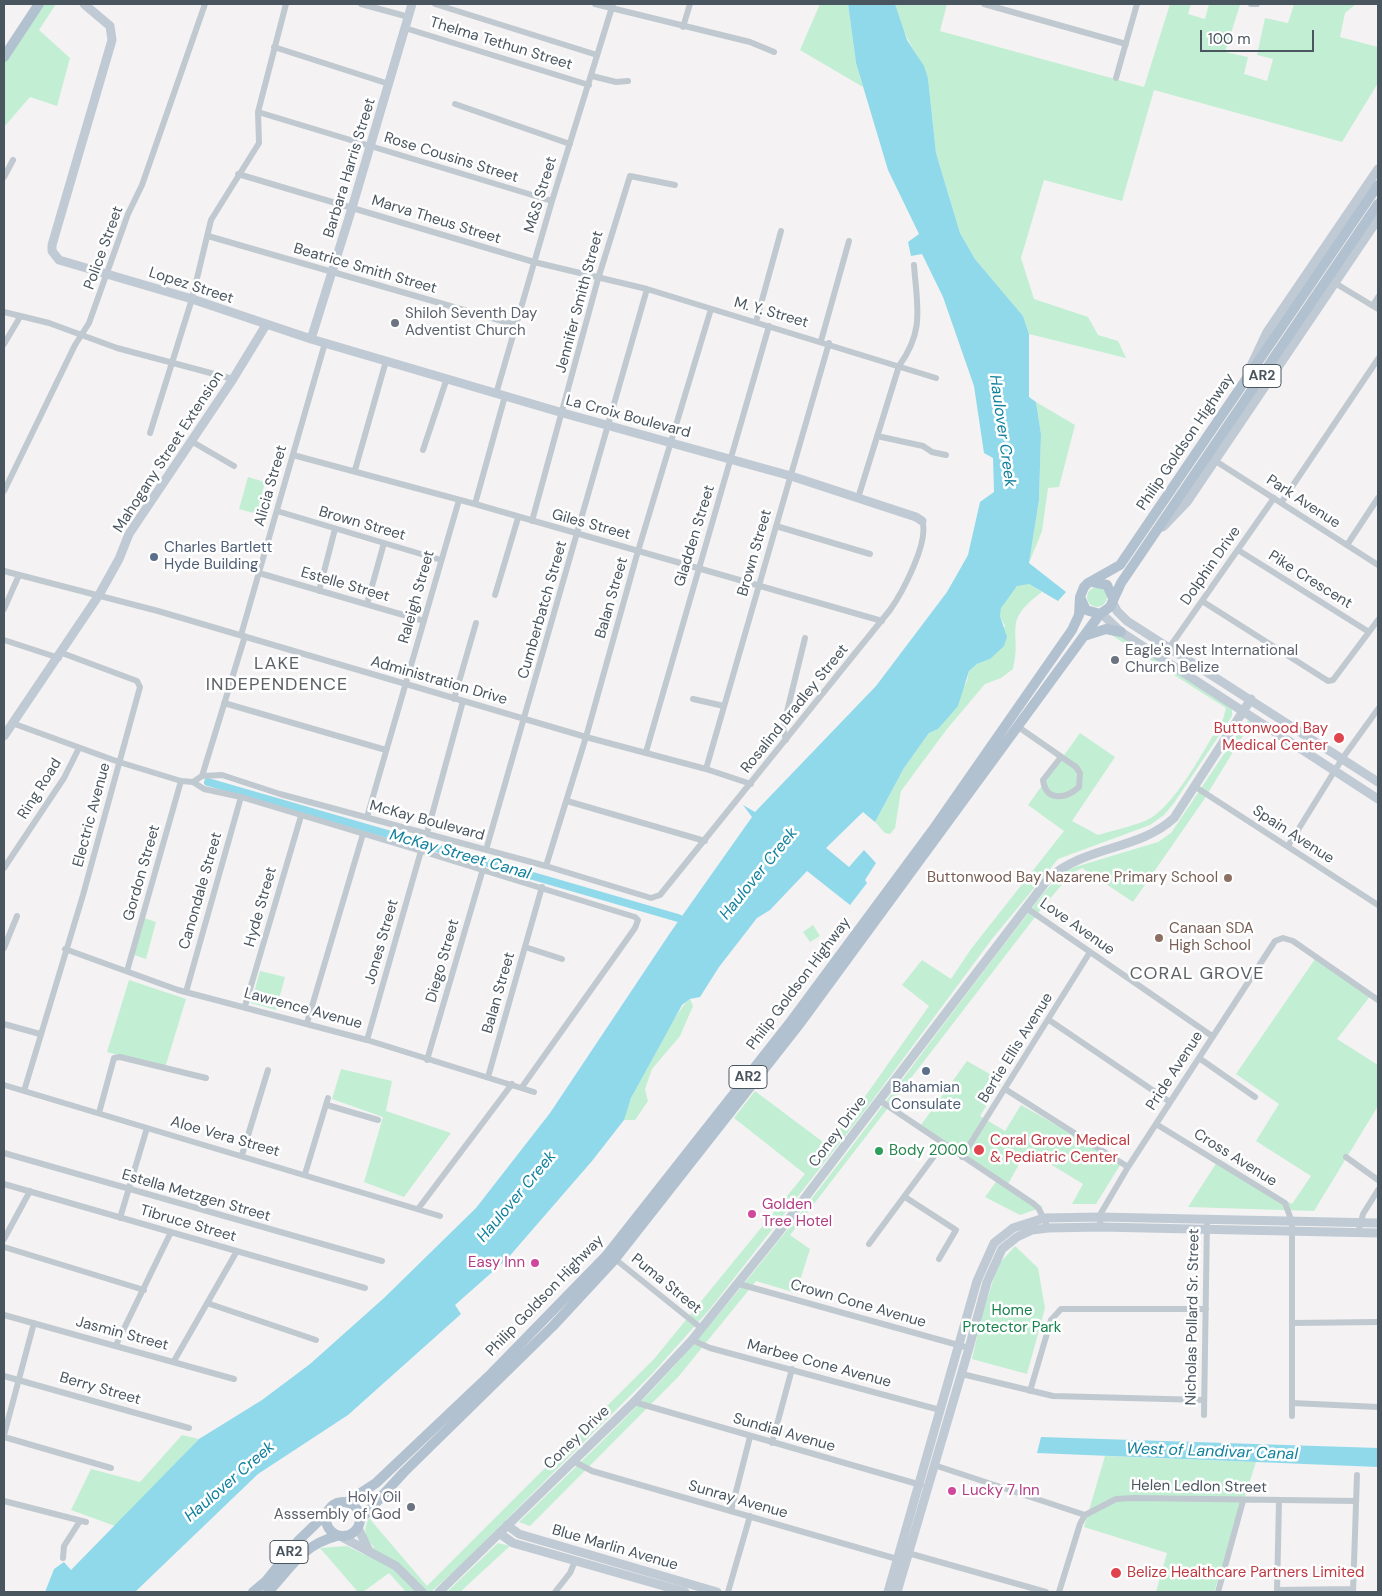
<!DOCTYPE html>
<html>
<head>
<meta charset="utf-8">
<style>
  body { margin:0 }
  #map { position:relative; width:1382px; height:1596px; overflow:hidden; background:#f4f2f2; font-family:"DM Sans",sans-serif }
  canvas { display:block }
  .frame { position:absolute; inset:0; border:5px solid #49555f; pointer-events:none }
  .scale { position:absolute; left:1200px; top:30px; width:114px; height:22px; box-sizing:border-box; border:2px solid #49555f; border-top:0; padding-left:6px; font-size:15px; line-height:18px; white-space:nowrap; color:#49555f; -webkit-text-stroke:4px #fff; paint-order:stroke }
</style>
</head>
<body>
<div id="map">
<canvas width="1382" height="1596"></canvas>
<div class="frame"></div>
<div class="scale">100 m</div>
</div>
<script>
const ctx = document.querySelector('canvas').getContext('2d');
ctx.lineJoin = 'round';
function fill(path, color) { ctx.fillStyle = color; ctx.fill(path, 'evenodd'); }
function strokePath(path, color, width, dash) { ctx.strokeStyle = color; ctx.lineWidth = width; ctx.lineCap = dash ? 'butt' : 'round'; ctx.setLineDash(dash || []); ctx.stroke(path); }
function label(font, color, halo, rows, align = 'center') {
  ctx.font = font + ' "DM Sans",sans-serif'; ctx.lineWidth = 5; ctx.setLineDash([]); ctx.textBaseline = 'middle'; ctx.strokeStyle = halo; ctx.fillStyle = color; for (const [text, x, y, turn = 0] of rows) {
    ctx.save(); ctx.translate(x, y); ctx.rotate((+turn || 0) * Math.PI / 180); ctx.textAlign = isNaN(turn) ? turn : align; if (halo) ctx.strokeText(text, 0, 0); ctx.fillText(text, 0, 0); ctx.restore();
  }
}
fill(new Path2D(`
  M44,4H56L39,30L70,58L57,106L30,97L4,127V64Z
  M820,4H848L856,63L863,87L800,50Z
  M895,4H947L940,31L1144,87L1170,4H1191L1188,14L1205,19L1209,4L1240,5L1225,52L1248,57L1244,74L1267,81L1273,59L1257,55L1265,18L1288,23L1294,4H1356L1345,13L1340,37L1378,47V83L1342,142L1154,90L1122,201L1044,180L1021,258L1034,299L1088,317L1098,335L1118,341L1126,358L1029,334L1023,316L975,259L960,233L936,153L928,78C919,53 898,31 895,4Z
  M1036,402L1075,425L1059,487L1048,488L1042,531L1029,563L1039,500L1041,434Z
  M248,477L265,482L257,514L239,509Z
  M1022,583L1029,584L1042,592C1000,623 1023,629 1013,669L1001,678L985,684L947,729L901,791L895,828L890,834L885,833L875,822L904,768L929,733L938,729L967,681L969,671L977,664L990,659L1005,626C1003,622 1000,618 1000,614C1000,604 1014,587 1022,583Z
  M1087 597a10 10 0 1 1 20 0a10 10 0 1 1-20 0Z
  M1105,631L1125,638L1232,708V716L1174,803L1164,815L1150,825L1058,859L992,939L863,1113L710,1309L652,1374L461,1565L431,1592H406L389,1573L363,1592H358L320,1548L347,1546L365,1555L374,1547C364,1538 363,1529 369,1518L427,1586L654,1359L805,1174L734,1118L755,1091L827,1145L859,1105L929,1006L902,985L922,960L951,979L971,949L1064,831L1028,805L1080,733L1115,757L1072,821L1098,835C1114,830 1131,827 1147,820C1174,808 1206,746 1223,719L1226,708Z
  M1250,719L1252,721L1203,801L1133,902L1082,868L1071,874L1042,908L790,1235L810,1249L796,1293L756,1281L679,1376L530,1526L519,1522C576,1466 637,1410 690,1348C816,1202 927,1043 1046,890L1065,870L1158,842L1171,833L1244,724Z
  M144,918L156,922L146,959L134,955Z
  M813,925L820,936L810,942L803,932Z
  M245 941a6 6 0 1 1 12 0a6 6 0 1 1-12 0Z
  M1315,959L1371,995L1337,1039L1378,1065V1106L1314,1211L1188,1207L1219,1159L1292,1204L1311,1176L1256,1141L1279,1104L1236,1074Z
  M260,971L285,977L276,1010L251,1003Z
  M129,980L186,999L165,1068L107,1052Z
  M690,999L693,1006L680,1036L652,1069L645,1089L648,1101L635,1120H624C626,1101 675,1010 690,999Z
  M967,1061L1002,1081L980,1116L1005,1131L1021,1105L1122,1162L1096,1204H1072L1083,1184L1027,1150L1008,1184L1043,1207L1020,1215L985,1197L998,1179L921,1125Z
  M341,1069L392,1081L386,1111L451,1133L404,1197L364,1182L383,1117L332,1099Z
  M1015,1246L1038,1268L1045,1308L1027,1374L972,1359L982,1315L998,1265Z
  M182,1435L199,1439L115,1526L71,1510L91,1469L140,1482Z
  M1105,1456L1256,1462L1214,1592H1156L1167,1553L1084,1527Z
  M498,1543L510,1546L460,1592H447Z`), '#c2efd3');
fill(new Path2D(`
  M848,4H895L907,40L924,66L928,78L936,153L960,233L975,259L1023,316L1029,334V397L1036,402L1041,434L1039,500L1029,563L1066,592L1058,601L1029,584L1017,586L1001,608L1000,616L1007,637L1004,646L990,659L977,664L969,671L958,706L938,729L929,733L904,768L875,822L863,812L826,848L849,867L864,850L876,863L865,880L867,883L850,905L807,871L770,910L757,918L719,967L700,997L690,999L682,1005L631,1098L624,1120L592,1161L507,1259L455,1305L461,1314L348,1415L258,1474L135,1592H45L54,1569L64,1562L71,1570L199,1439L262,1400L310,1364L384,1298L476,1208L550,1113L670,933L752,817L743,805L755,812L876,686L947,592L968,555L980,502L994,492L993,458L984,453L974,386L943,297L922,254L911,256L908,242L919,234L888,170L856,63Z
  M1041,1437L1378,1448V1467L1037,1453Z`), '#90d9eb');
strokePath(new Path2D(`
  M208,782L678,918L688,923`), '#90d9eb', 8);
strokePath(new Path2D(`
  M361,4L409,17
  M435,4L597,55
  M595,4L750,42L774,52
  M984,4L1126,44
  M1251,4H1257
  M683,27L690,4
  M405,28L589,85
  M274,47L389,84
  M592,76L616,82L628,81
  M1116,78L1137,4
  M455,104L570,144
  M258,112L552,201
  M238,174L534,262L647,289L936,378
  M4,177L13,160
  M208,236L516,325
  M1335,283L1378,309
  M1373,305L1378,297
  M4,312L49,323L117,348L233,379
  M756,322L781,231
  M821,341L849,241
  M4,344L20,317
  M496,394L552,201L613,4
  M150,433L192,299L211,220L259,143L258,112L286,4
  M877,436L923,446L932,452L946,455
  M191,441L234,466
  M423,450L447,378
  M293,455L475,504L882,621
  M1214,460L1378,565
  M355,470L386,361
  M4,491L75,345L89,323L128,214L142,185L205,4
  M858,498L899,366C925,330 917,307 914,265
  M1281,503L1378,359
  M475,504L505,396
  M277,511L441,560
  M532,521L598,279L630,176L675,185
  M776,526L870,554
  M1347,545L1378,498
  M1238,550L1369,632
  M4,571L158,611L586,737L706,769L751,784
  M259,573L424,621
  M319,591L335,529
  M495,595L518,518
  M1202,601L1328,681L1333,680L1378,620
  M367,604L384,543
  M4,609L19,575
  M241,635L325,343
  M4,640L59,658
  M1169,648L1274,498
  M454,699L476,623
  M693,699L724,706
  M224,703L386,750
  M12,723L119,762L181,781L193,782L204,789L241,797L421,851L635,917L638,920L635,928L522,1087
  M1017,726L1076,767L1080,773L1079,787C1066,799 1046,802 1043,780L1061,757
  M786,740L783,728L805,638
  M646,752L769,326
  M706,769L829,343
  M202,776L245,636
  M193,782L202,776L222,775L280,794L546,866L651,898L660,895L890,610C902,593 930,541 922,521
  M1194,786L1378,905
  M567,801L705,841
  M367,817L459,500
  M427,833L463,701
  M1288,846L1342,759L1378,709
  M486,850L647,289
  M546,866L586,737L638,551L711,309
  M4,868L64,778L79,748
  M1025,907L1212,1036
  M525,947L562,959
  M4,948L17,916
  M65,949L178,990L367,1040L534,1092
  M127,971L181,781
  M186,992L241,797
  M245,1006L301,816
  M1049,1020L1170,1102
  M307,1023L363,834
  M4,1024L40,1034
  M367,1040L421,851
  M1199,1058L1255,1097
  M427,1060L483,869
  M488,1077L542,887
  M4,1085L440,1216
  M1005,1089L1128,1167
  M24,1091L83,895L140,687L137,681L62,653
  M879,1100L1034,1204L1039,1209L1048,1228
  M327,1105L378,1120
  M99,1113L114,1058L120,1057L206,1078
  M1156,1124L1285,1203L1292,1222V1416
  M4,1153L382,1261
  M242,1155L268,1070
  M962,1157L1090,952
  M1346,1157L1378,1180
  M305,1174L328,1098
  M4,1184L365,1288
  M905,1197L956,1230L939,1259
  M418,1209L512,1084
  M120,1218L147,1128
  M1100,1227L1101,1213L1128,1167L1275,941L1283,938L1293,941L1378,1000
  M1358,1233L1363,1214L1378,1190
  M4,1239L30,1191
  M869,1244L943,1144
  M4,1247L144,1290
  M615,1259L701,1328
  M739,1284L969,1348
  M207,1303L316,1340
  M4,1315L234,1379
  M1292,1323L1378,1322
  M692,1340L710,1348L940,1410
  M116,1345L171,1232
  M174,1361L237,1251
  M962,1374L1053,1396L1203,1400
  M4,1376L189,1428
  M1030,1391L1051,1320L1061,1309H1206
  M634,1402L921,1485
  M1292,1403L1378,1407
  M1204,1415L1207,1220
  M4,1435L34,1323
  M4,1437L111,1468
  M772,1443L792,1369
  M573,1461L592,1471L897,1559
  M934,1465L1085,1515L1116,1499L1134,1498L1356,1501
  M4,1501L86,1522
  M731,1511L750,1437
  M908,1553L1046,1592
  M63,1558L64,1546L80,1521
  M1277,1590L1353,1589
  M555,1592L570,1573L575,1561
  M728,1592L750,1516
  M1059,1592L1080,1524L1085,1515
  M1218,1592L1243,1501
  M1277,1592L1279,1501
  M1353,1592L1357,1475`), '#c0c9d0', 6);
strokePath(new Path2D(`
  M84,4L110,26L112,40L52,245V251L59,260L192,299L311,339L563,413L791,476L916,517L922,521
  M311,339L352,208L412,4
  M1251,366L1267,332L1378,169
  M1163,527L1187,502L1378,219
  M1113,603L1117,611L1127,621L1378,782
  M1102,614L1121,632L1378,799
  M4,736L99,595L119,559L129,534L233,379L266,325
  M507,1525L519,1534L717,1592
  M358,1528L368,1549
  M499,1533L513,1543L685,1592
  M342,1537L396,1566L422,1592
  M439,1592L634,1402L692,1340L775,1237L1048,879C1086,845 1138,851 1174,818L1251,699
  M888,1592L977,1281L994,1243L1013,1228L1044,1218L1100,1217L1378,1223
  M897,1592L969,1348L987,1282L1002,1249L1017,1237L1032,1230L1048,1228L1100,1227L1378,1233`), '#c0cad4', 9);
strokePath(new Path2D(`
  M4,57L39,4
  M1378,185L1120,565L1088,583L1084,587L1080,597L1086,610L1100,614L1110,607L1121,583L1378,204
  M1093,582L1107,585L1113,598
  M1084,636L1106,629L1121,632
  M326 1519a17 17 0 1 1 34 0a17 17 0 1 1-34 0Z
  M347,1502L376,1483L489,1376L606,1256L792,1020L932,831L1072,630L1079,615L1080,597
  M360,1520L404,1472L553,1326L615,1259L798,1026L1100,614
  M253,1592L266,1581L298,1541L327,1513
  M268,1592C291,1568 302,1545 337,1536`), '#b2c1cf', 10);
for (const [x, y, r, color] of [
  [395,323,5,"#6b7280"],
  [154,557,5,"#5c6f8a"],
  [1115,660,5,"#6b7280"],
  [1339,738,6,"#e0444e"],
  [1228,878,5,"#8d6e63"],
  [1159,938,5,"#8d6e63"],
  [926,1071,5,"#5c6f8a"],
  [979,1150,6,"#e0444e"],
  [879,1151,5,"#2e9e5b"],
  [752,1214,5,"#d1479c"],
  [535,1263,5,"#d1479c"],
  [952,1491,5,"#d1479c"],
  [411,1507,5,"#6b7280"],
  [1116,1573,6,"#e0444e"]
]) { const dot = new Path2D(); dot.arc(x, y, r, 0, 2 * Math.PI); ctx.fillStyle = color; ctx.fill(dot); strokePath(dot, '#fff', 2); }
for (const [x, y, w] of [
  [1262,376,38],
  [748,1077,38],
  [289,1552,38]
]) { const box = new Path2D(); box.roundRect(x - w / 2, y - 11.5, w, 23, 4); ctx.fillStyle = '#fff'; ctx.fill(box); strokePath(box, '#49555f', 1); }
label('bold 14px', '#49555f', null, [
  ["AR2",1262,376],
  ["AR2",748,1077],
  ["AR2",289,1552]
]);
label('15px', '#49555f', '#fff', [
  ["Thelma Tethun Street",501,44,17],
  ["Rose Cousins Street",451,158,17],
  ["Barbara Harris Street",350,168,-73],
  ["M&S Street",541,195,-73],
  ["Marva Theus Street",436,220,17],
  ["Police Street",104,248,-70],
  ["Beatrice Smith Street",365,269,16],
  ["Lopez Street",191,286,18],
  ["Jennifer Smith Street",580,302,-75],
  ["M. Y. Street",771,313,16],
  ["La Croix Boulevard",628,417,15],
  ["Philip Goldson Highway",1186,442,-56],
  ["Mahogany Street Extension",169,452,-57],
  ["Alicia Street",271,486,-74],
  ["Park Avenue",1303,502,33],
  ["Brown Street",362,524,16],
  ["Giles Street",591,525,15],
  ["Gladden Street",695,536,-73],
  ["Brown Street",755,553,-74],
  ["Dolphin Drive",1211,566,-55],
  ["Pike Crescent",1310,580,32],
  ["Estelle Street",345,585,16],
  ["Raleigh Street",417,597,-74],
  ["Balan Street",612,598,-74],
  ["Cumberbatch Street",543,610,-74],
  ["Administration Drive",439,681,16],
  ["Rosalind Bradley Street",795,709,-51],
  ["Ring Road",40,789,-58],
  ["Electric Avenue",92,815,-75],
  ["McKay Boulevard",427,821,15],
  ["Spain Avenue",1293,835,33],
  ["Gordon Street",142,873,-74],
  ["Canondale Street",201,891,-74],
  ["Hyde Street",261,907,-74],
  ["Love Avenue",1077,927,35],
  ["Jones Street",382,942,-74],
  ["Diego Street",443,961,-74],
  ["Philip Goldson Highway",799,984,-53],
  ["Balan Street",499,993,-74],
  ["Lawrence Avenue",303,1009,15],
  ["Bertie Ellis Avenue",1016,1048,-58],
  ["Pride Avenue",1175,1071,-57],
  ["Coney Drive",838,1132,-53],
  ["Aloe Vera Street",225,1137,16],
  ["Cross Avenue",1235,1158,32],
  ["Estella Metzgen Street",196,1196,16],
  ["Tibruce Street",188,1224,16],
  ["Puma Street",666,1284,39],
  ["Philip Goldson Highway",545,1296,-46],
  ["Crown Cone Avenue",858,1304,16],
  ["Nicholas Pollard Sr. Street",1193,1317,-89],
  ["Jasmin Street",122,1334,15],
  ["Marbee Cone Avenue",819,1364,15],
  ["Berry Street",100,1389,16],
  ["Sundial Avenue",784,1433,16],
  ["Coney Drive",577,1438,-44],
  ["Helen Ledlon Street",1199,1487,1],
  ["Sunray Avenue",738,1500,16],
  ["Blue Marlin Avenue",615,1548,16]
]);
label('15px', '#5b616d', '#fff', [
  ["Shiloh Seventh Day",405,314],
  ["Adventist Church",405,331],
  ["Eagle's Nest International",1125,651],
  ["Church Belize",1125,668],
  ["Holy Oil",401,1498,"right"],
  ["Asssembly of God",401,1515,"right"]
], 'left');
label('15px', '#4e5e75', '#fff', [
  ["Charles Bartlett",164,548],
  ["Hyde Building",164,565],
  ["Bahamian",926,1088,"center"],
  ["Consulate",926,1105,"center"]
], 'left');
label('15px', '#be3a42', '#fff', [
  ["Buttonwood Bay",1328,729,"right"],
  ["Medical Center",1328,746,"right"],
  ["Coral Grove Medical",990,1141],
  ["& Pediatric Center",990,1158],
  ["Belize Healthcare Partners Limited",1127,1573]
], 'left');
label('15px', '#785e54', '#fff', [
  ["Buttonwood Bay Nazarene Primary School",1218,878],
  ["Canaan SDA",1169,929,"left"],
  ["High School",1169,946,"left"]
], 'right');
label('15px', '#27864d', '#fff', [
  ["Body 2000",889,1151]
], 'left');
label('15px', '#b23c85', '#fff', [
  ["Golden",762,1205],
  ["Tree Hotel",762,1222],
  ["Easy Inn",525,1263,"right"],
  ["Lucky 7 Inn",962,1491]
], 'left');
label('15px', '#19814c', '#fff', [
  ["Home",1012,1311],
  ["Protector Park",1012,1328]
]);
label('italic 16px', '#0f819d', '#fff', [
  ["Haulover Creek",1002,431,82],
  ["McKay Street Canal",460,855,16],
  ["Haulover Creek",759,874,-51],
  ["Haulover Creek",517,1197,-50],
  ["West of Landivar Canal",1212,1452,2],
  ["Haulover Creek",230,1482,-41]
]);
ctx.letterSpacing = '1px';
label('18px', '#5e6266', '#fff', [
  ["LAKE",277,664],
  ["INDEPENDENCE",277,685],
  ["CORAL GROVE",1197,974]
]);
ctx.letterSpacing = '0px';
</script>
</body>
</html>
